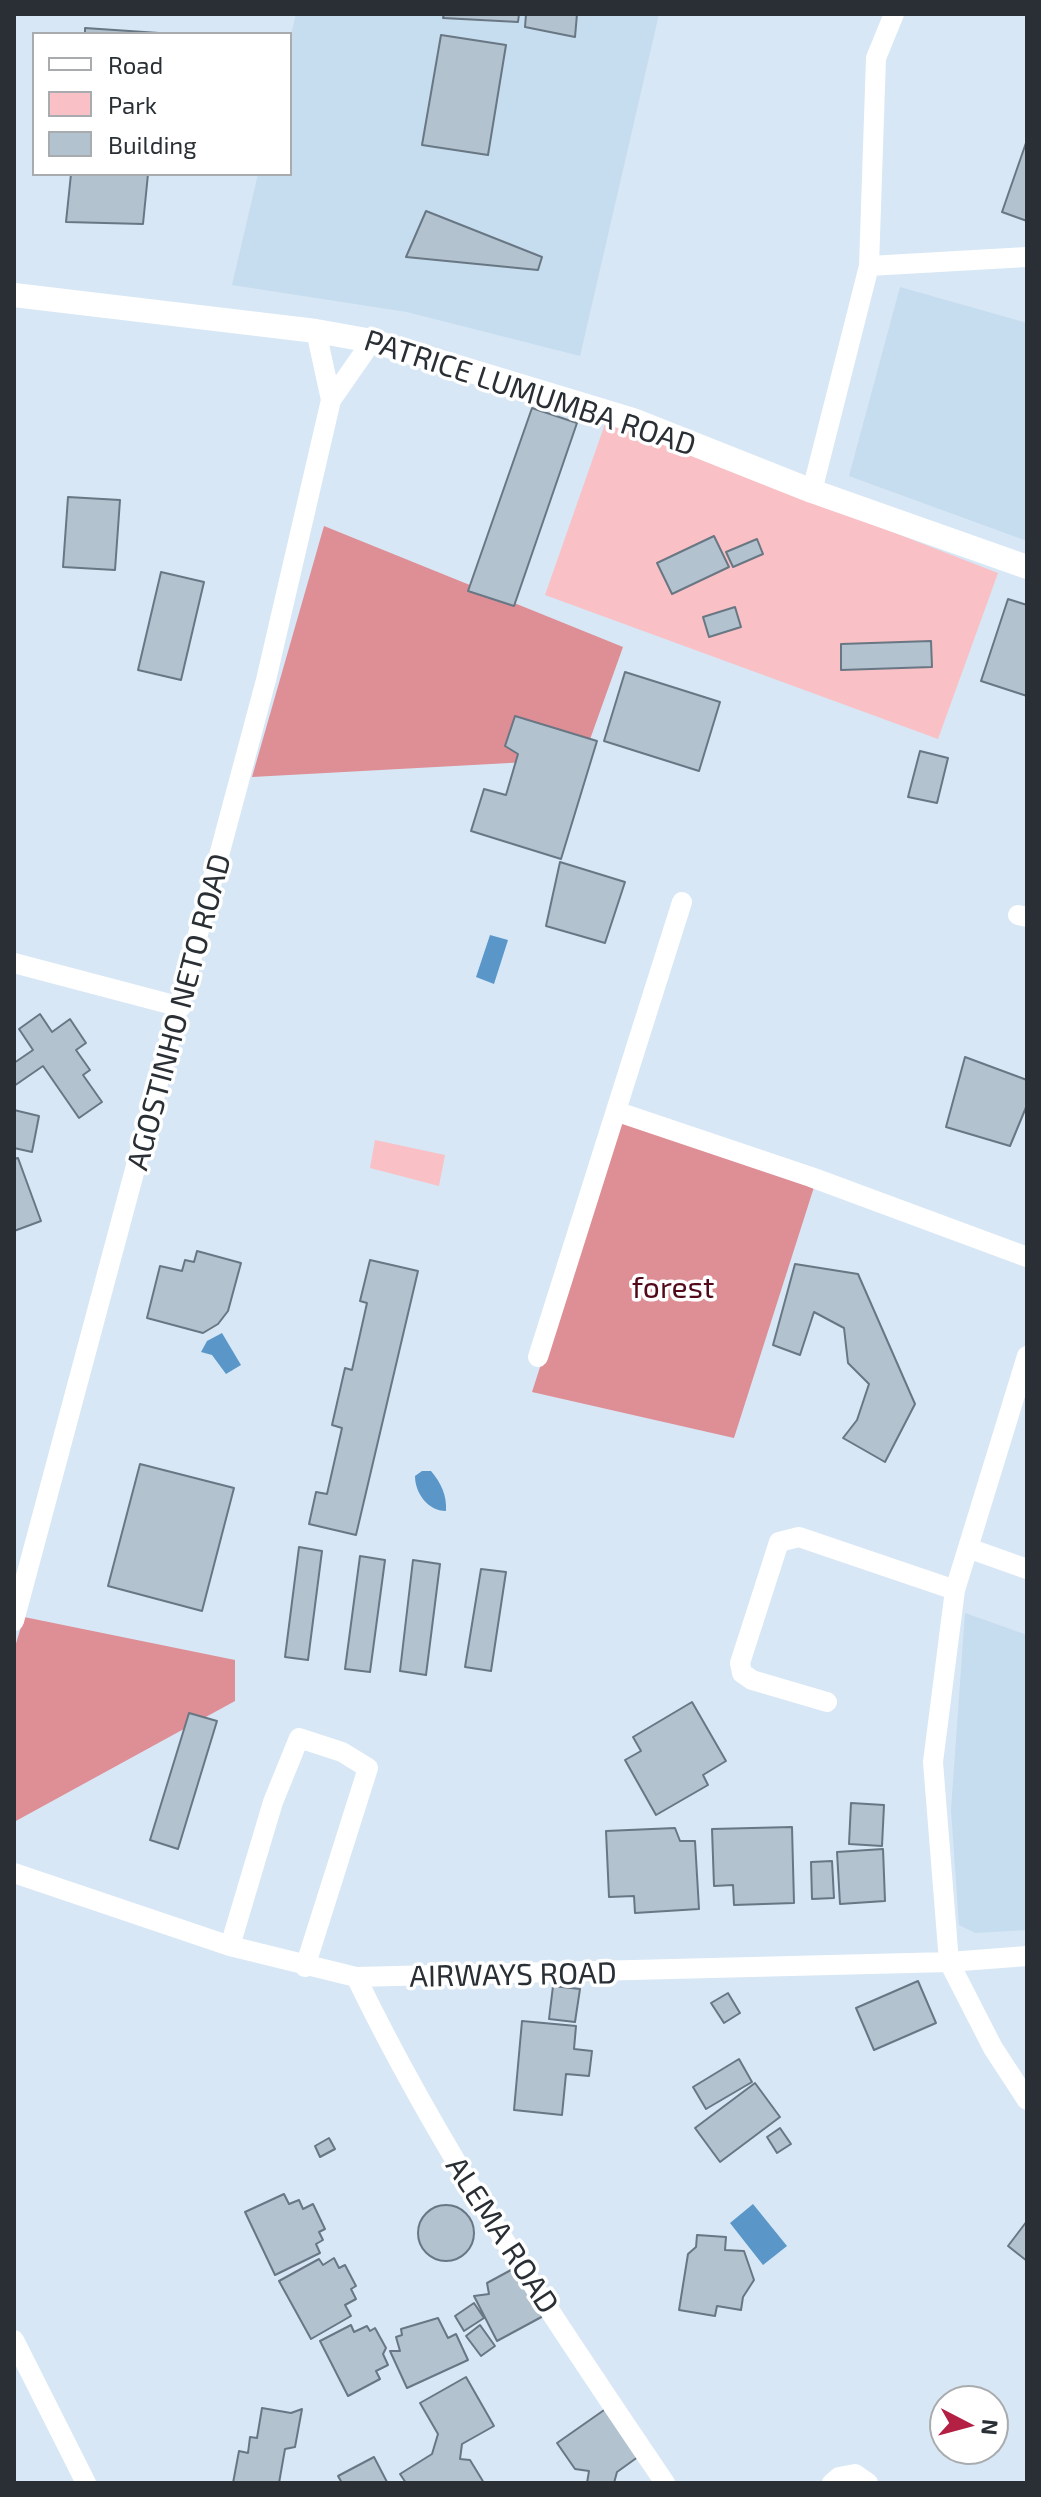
<!DOCTYPE html>
<html>
<head>
<meta charset="utf-8">
<style>
  body { margin:0 }
  #map { position:relative; width:1041px; height:2497px; overflow:hidden; background:#d7e7f5; font-family:"Exo 2",sans-serif }
  canvas { display:block }
  .frame { position:absolute; inset:0; border:16px solid #292f34; pointer-events:none }
  .legend { position:absolute; left:32px; top:32px; width:260px; height:144px; box-sizing:border-box; background:#fff; border:2px solid #a9acae; margin:0; padding:10px 14px; list-style:none; font-size:24px; color:#292f34 }
  .legend li { display:flex; align-items:center; gap:16px; height:40px }
  .legend b { width:40px; border:2px solid #a9acae }
  .north { position:absolute; left:929px; top:2385px; width:80px; height:80px; box-sizing:border-box; background:#fff; border:2px solid #a9acae; border-radius:50%; rotate:96deg; font-size:22px; font-weight:700; line-height:32px; text-align:center; color:#292f34 }
  .north::after { content:''; display:block; margin:auto; width:28px; height:36px; background:#b32044; clip-path:polygon(50% 0,100% 100%,50% 72%,0 100%) }
</style>
</head>
<body>
<div id="map">
<canvas width="1041" height="2497"></canvas>
<div class="frame"></div>
<ul class="legend">
<li><b style="height:10px;background:#fff"></b>Road</li>
<li><b style="height:22px;background:#f9c1c5"></b>Park</li>
<li><b style="height:22px;background:#b2c2cf"></b>Building</li>
</ul>
<div class="north">N</div>
</div>
<script>
const ctx = document.querySelector('canvas').getContext('2d');
ctx.lineJoin = 'round';
function fill(path, color) { ctx.fillStyle = color; ctx.fill(path, 'evenodd'); }
function strokePath(path, color, width, dash) { ctx.strokeStyle = color; ctx.lineWidth = width; ctx.lineCap = dash ? 'butt' : 'round'; ctx.setLineDash(dash || []); ctx.stroke(path); }
function label(font, color, halo, rows, align = 'center') {
  ctx.font = font + ' "Exo 2",sans-serif'; ctx.lineWidth = 7; ctx.setLineDash([]); ctx.textBaseline = 'middle'; ctx.strokeStyle = halo; ctx.fillStyle = color; for (const [text, x, y, turn = 0] of rows) {
    ctx.save(); ctx.translate(x, y); ctx.rotate((+turn || 0) * Math.PI / 180); ctx.textAlign = isNaN(turn) ? turn : align; if (halo) ctx.strokeText(text, 0, 0); ctx.fillText(text, 0, 0); ctx.restore();
  }
}
fill(new Path2D(`
  M296,14H659L580,356L407,312L232,285L258,174H290V39Z
  M900,287L1027,323V541L849,476Z
  M965,1613L1027,1635V1930L975,1933L959,1925L951,1810Z`), '#c6dcef');
fill(new Path2D(`
  M606,421L998,573L938,739L545,595Z
  M375,1140L445,1155L439,1186L370,1168Z`), '#f9c1c5');
fill(new Path2D(`
  M324,526L623,647L583,759L252,777Z
  M621,1116L815,1184L734,1438L532,1392Z
  M24,1617L235,1660V1701L14,1822V1650Z`), '#de8e95');
fill(new Path2D(`
  M490,935L508,940L494,984L476,977Z
  M222,1333L241,1365L226,1374L212,1355L201,1352L207,1341Z
  M422,1471H431C441,1483 447,1495 446,1511C428,1511 415,1493 415,1476Z
  M753,2204L787,2246L763,2265L730,2223Z`), '#5a97c8');
const building = new Path2D(`
  M444,14H519L518,22L443,18Z
  M526,14H577L575,37L525,27Z
  M85,28L159,33L85,34Z
  M441,35L506,45L488,155L422,145Z
  M1027,140V221L1002,212Z
  M71,174H148L143,224L66,222Z
  M426,211L542,257L538,270L406,257Z
  M532,408L577,423L514,606L468,591Z
  M68,497L120,500L115,570L63,567Z
  M714,536L729,567L672,594L657,563Z
  M757,539L763,554L733,567L726,552Z
  M161,572L204,582L181,680L138,670Z
  M1008,599L1027,605V696L981,681Z
  M735,607L741,627L709,637L703,617Z
  M931,641L932,667L841,670V644Z
  M625,672L720,702L699,771L604,741Z
  M515,716L597,741L561,859L471,831L484,789L506,795L518,754L505,746Z
  M920,751L948,758L937,803L908,797Z
  M560,862L625,882L605,943L546,926Z
  M40,1014L52,1032L70,1019L86,1043L76,1050L90,1070L83,1075L102,1102L79,1118L43,1066L14,1086V1063L33,1050L19,1029Z
  M965,1057L1027,1080V1105L1010,1146L946,1127Z
  M14,1110L39,1116L32,1152L14,1148Z
  M18,1158L41,1221L14,1231V1159Z
  M197,1251L241,1263L228,1311L218,1324L203,1333L147,1318L160,1266L182,1271L185,1260L194,1262Z
  M370,1260L418,1271L356,1535L309,1524L316,1492L327,1494L342,1428L332,1425L345,1368L352,1370L367,1303L360,1301Z
  M795,1264L858,1274L915,1404L885,1462L843,1438L857,1420L869,1384L848,1363L844,1328L814,1312L800,1355L773,1345Z
  M140,1464L234,1488L202,1611L108,1586Z
  M299,1547L322,1551L308,1660L285,1657Z
  M360,1556L385,1560L370,1672L345,1669Z
  M413,1560L440,1564L426,1675L400,1671Z
  M481,1569L506,1572L491,1671L465,1667Z
  M692,1702L726,1761L703,1775L708,1785L656,1815L625,1760L641,1751L633,1737Z
  M189,1713L217,1721L178,1849L150,1840Z
  M851,1803L884,1805L882,1846L849,1844Z
  M792,1827L794,1903L734,1905L733,1885L714,1886L712,1829Z
  M675,1828L680,1841H695L699,1909L635,1913L634,1896L609,1897L606,1831Z
  M883,1849L885,1901L840,1904L837,1852Z
  M832,1861L834,1898L812,1899L811,1862Z
  M918,1981L936,2023L874,2050L856,2008Z
  M553,1986L580,1989L575,2022L549,2019Z
  M728,1993L740,2013L724,2023L711,2003Z
  M522,2021L576,2026L574,2049L592,2051L589,2076L566,2074L562,2115L514,2110Z
  M739,2059L752,2082L706,2109L693,2087Z
  M755,2083L780,2117L720,2162L695,2128Z
  M780,2128L791,2144L777,2153L767,2137Z
  M329,2138L335,2149L320,2157L315,2146Z
  M284,2194L289,2204L299,2200L303,2209L313,2204L325,2229L319,2232L323,2240L316,2244L320,2253L275,2275L245,2212Z
  M418 2233a28 28 0 1 1 56 0a28 28 0 1 1-56 0Z
  M1027,2221V2261L1008,2246Z
  M697,2235L726,2237L725,2250L744,2251L754,2280L743,2297L741,2310L717,2306L715,2316L679,2310L688,2254L696,2247Z
  M334,2258L339,2268L345,2265L356,2286L351,2289L356,2299L345,2305L351,2316L311,2339L279,2281L319,2259L323,2265Z
  M511,2270L516,2279L526,2274L547,2314L497,2341L474,2296L489,2294L487,2283Z
  M474,2303L484,2318L464,2331L455,2316Z
  M438,2318L448,2338L456,2334L468,2360L407,2388L390,2351H400L396,2337L402,2335L401,2329Z
  M351,2325L354,2332L367,2326L370,2331L375,2328L386,2348L383,2354L388,2365L376,2371L380,2379L348,2396L320,2341Z
  M480,2325L495,2346L481,2356L466,2336Z
  M466,2377L494,2426L462,2444L460,2459L470,2460L484,2483H406L400,2474L432,2454L438,2434L420,2403Z
  M617,2401L649,2449L617,2472L614,2483H587L589,2471L575,2469L557,2443Z
  M262,2408L291,2413L302,2409L295,2447L285,2449L279,2483H233L239,2451L248,2453L250,2437L257,2438Z
  M374,2457L387,2482L342,2483L338,2476Z`);
fill(building, '#b2c2cf');
strokePath(building, '#687783', 2);
strokePath(new Path2D(`
  M869,266L1027,257
  M316,331L331,400
  M812,491L869,266L876,58L894,14
  M1018,915L1027,917
  M14,963L181,1007
  M618,1112L811,1177L1027,1257
  M1027,1356L955,1590L933,1762L949,1962L993,2048L1027,2100
  M538,1357L682,902
  M968,1548L1027,1569
  M14,1621L266,680L331,400L372,341
  M827,1702L752,1680L742,1673L740,1663L779,1542L799,1537L955,1590
  M14,1873L230,1946L356,1977L949,1962L1027,1956
  M230,1946L273,1802L299,1738L342,1752L368,1768L305,1967
  M356,1977C442,2155 554,2319 665,2483
  M14,2340L86,2483
  M832,2483L839,2477L855,2474L868,2483`), '#fff', 20);
strokePath(new Path2D(`
  M14,295L316,331L372,341L633,420L812,491L1027,567`), '#fff', 24);
label('30px', '#292f34', '#fff', [
  ["PATRICE LUMUMBA ROAD",530,393,18],
  ["AGOSTINHO NETO ROAD",179,1012,-75],
  ["AIRWAYS ROAD",513,1975,-1],
  ["ALEMA ROAD",502,2235,57]
]);
label('30px', '#520a1b', '#fff', [
  ["forest",673,1288]
]);
</script>
</body>
</html>
